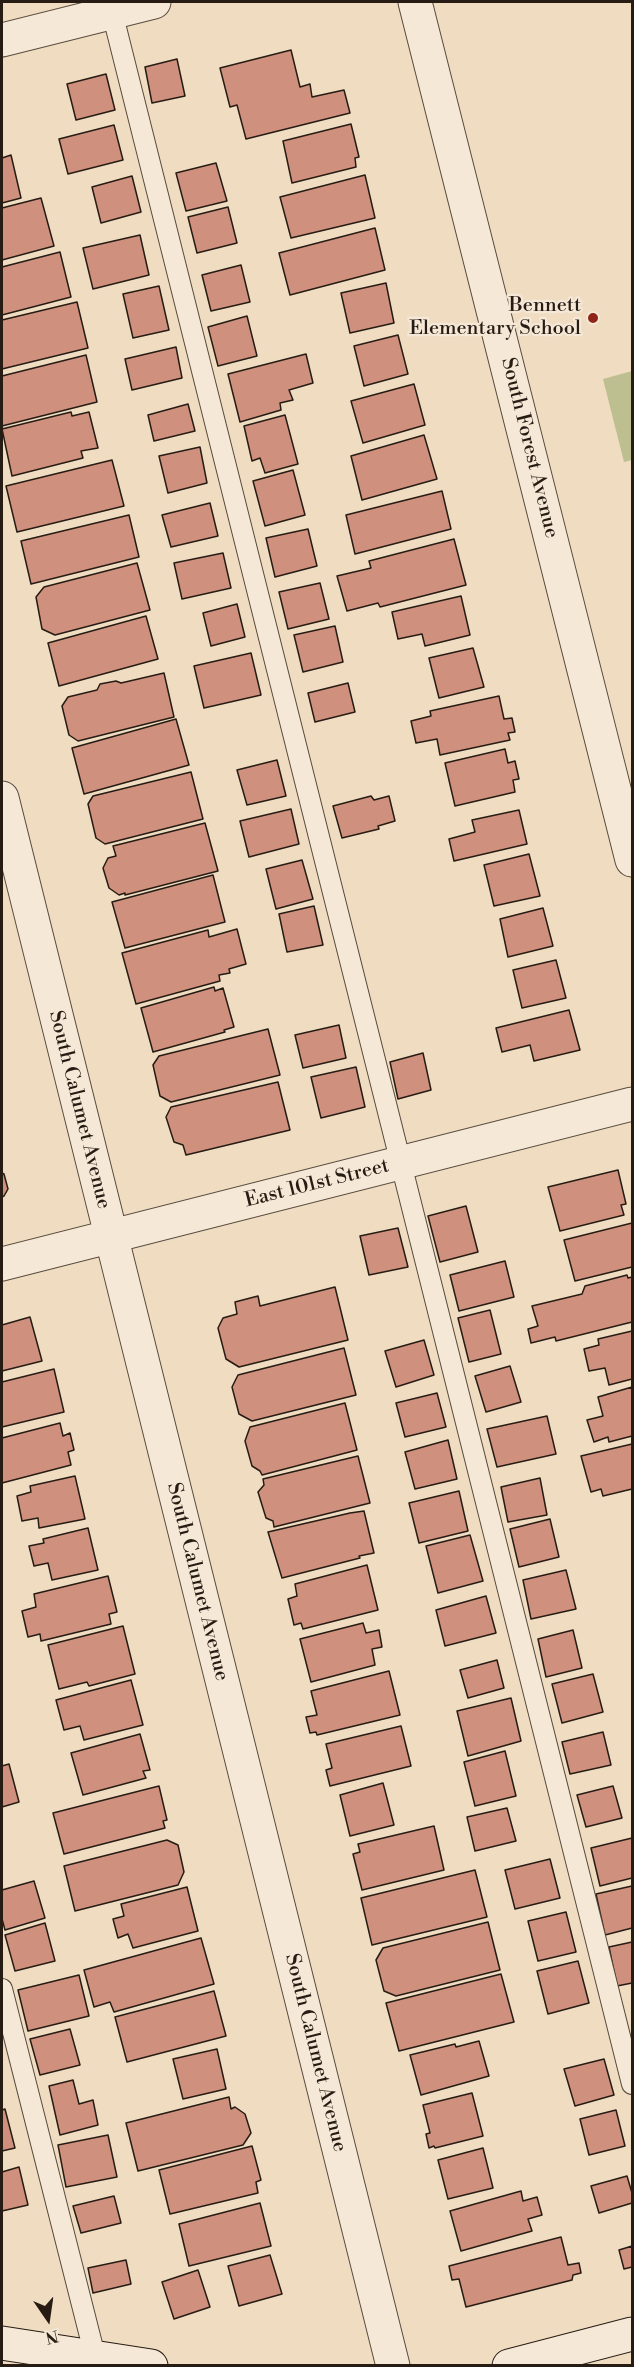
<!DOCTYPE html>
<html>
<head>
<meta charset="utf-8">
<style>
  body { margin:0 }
  #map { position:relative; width:634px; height:2367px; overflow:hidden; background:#efdcc1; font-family:"Libre Bodoni",serif }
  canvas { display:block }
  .frame { position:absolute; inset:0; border:3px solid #261c13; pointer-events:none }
  .north { position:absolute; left:18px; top:2289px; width:60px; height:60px; -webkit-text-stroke:4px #f5e8d7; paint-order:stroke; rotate:167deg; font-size:16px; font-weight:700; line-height:24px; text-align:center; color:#261c13 }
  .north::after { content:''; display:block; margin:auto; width:21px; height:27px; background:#261c13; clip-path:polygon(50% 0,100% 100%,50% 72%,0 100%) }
</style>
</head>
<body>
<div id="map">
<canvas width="634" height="2367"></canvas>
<div class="frame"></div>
<div class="north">N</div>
</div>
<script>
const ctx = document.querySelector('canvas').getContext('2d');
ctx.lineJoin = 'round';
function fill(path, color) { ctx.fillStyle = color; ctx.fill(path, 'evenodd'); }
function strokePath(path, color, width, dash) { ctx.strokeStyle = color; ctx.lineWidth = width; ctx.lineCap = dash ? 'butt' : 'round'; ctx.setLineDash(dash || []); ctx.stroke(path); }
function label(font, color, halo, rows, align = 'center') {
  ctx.font = font + ' "Libre Bodoni",serif'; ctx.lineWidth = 4.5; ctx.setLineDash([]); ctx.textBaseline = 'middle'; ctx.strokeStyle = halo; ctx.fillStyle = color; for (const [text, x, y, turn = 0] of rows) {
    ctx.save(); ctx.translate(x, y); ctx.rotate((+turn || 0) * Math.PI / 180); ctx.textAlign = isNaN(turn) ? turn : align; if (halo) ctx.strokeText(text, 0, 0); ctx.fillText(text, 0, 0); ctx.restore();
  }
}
fill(new Path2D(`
  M632,371V460L624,462L603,379Z`), '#bebf90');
const building = new Path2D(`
  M291,50L300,87L310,84L312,97L344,90L350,113L246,139L237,105L230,107L220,68Z
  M177,59L185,96L152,103L145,67Z
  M106,74L115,110L76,120L67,84Z
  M351,124L359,157L355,158L356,167L292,183L283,141Z
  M114,125L123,160L68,174L59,139Z
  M11,155L21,198L2,203V158Z
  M216,163L227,201L186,211L176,173Z
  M365,175L375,218L291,238L280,197Z
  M132,176L141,212L101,223L92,187Z
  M41,198L54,246L2,260V208Z
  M228,207L237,243L197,253L188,217Z
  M375,228L385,270L290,295L279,253Z
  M140,235L149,275L93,289L83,248Z
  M60,252L71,297L2,315V267Z
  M241,265L250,302L211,311L202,275Z
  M386,283L394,323L350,333L341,293Z
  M159,286L169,330L133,338L123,294Z
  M77,302L88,348L2,369V320Z
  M247,316L257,356L218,366L208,327Z
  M398,335L408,374L364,386L354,346Z
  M176,347L182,378L132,390L125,359Z
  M306,354L313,383L289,390L293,400L280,403L281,410L240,422L228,374Z
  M86,355L97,402L2,426V376Z
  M414,384L425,425L363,443L351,401Z
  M188,404L195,431L154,441L148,415Z
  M71,412L72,416L89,412L98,448L81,451L83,458L12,476L2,429Z
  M285,415L298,464L265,473L260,458L252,461L244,426Z
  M424,435L437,479L362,500L351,456Z
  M200,447L207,483L168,493L159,456Z
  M112,460L124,506L17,532L6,486Z
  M293,470L305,515L265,526L253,481Z
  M442,491L451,529L355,554L346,515Z
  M210,503L218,536L171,547L162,515Z
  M129,515L139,557L31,584L21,541Z
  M308,529L317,566L275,577L266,538Z
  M454,539L466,585L380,607L378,603L347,611L337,576L371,568L369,561Z
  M223,553L231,588L182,599L174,563Z
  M137,563L150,610L55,635L42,629L36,597L44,587Z
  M320,583L329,619L288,629L279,592Z
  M461,596L470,635L425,646L422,634L398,639L392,612Z
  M237,604L245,637L211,646L203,613Z
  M146,616L158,659L59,686L48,643Z
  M335,626L343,662L303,672L294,635Z
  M473,648L484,687L439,698L429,658Z
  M251,653L261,695L204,708L194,666Z
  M164,673L174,717L78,741L69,735L62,706L68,697L97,690L100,684L116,681L121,683Z
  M348,683L355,712L315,722L308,693Z
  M499,696L504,719L512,718L515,732L508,733L510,740L440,755L437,739L416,743L411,721L431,716L430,711Z
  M176,719L189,765L84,794L72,748Z
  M505,749L508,763L515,761L519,779L513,780L515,792L455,806L445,763Z
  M277,760L286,796L247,805L237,770Z
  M191,772L203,819L105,844L96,838L88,804L93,796Z
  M371,796L374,800L389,796L395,821L378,826L379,829L342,838L333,806Z
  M291,809L299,844L249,857L240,821Z
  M519,810L527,844L454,861L449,839L475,832L472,820Z
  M205,823L218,871L125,895V893L119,895L109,888L103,868L108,858L116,856L113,846Z
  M529,854L540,896L494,906L484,865Z
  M302,860L313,899L276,909L266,869Z
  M213,875L225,922L125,948L112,902Z
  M314,906L323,945L287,952L279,914Z
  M543,908L553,946L508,957L500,919Z
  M237,929L246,964L229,969L230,973L219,975L220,981L136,1004L122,953L208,930L209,937Z
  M556,960L566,998L522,1008L513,970Z
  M214,987L215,991L223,988L234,1027L224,1030L225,1032L153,1052L141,1008Z
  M569,1010L580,1050L534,1061L530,1045L502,1052L496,1028Z
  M339,1025L346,1058L303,1068L295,1035Z
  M268,1029L280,1075L171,1102L160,1096L153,1065L159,1056Z
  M423,1053L431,1090L398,1099L390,1062Z
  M356,1067L365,1107L321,1118L311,1077Z
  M278,1082L290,1130L186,1155L183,1145L174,1142L166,1117L171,1107Z
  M618,1170L626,1204L621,1205L624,1215L560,1231L548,1187Z
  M2,1173L4,1174L8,1189L4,1196L2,1197Z
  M466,1206L478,1252L440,1262L428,1216Z
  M632,1223V1267L575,1281L564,1240Z
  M398,1228L408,1267L369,1275L360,1236Z
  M505,1261L514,1297L459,1311L450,1275Z
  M627,1275L628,1278L632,1277V1322L556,1341L555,1337L531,1343L528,1329L538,1326L532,1306L582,1294L585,1286Z
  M335,1287L348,1340L239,1367L226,1359L218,1328L223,1318L237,1314L235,1302L258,1296L260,1306Z
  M490,1310L501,1354L469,1362L458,1318Z
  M30,1317L42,1361L2,1371V1325Z
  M632,1331V1379L609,1385L605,1368L589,1371L584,1349L599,1345L598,1339Z
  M424,1340L434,1375L396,1387L385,1351Z
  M344,1348L356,1395L252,1421L239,1414L232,1387L238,1375Z
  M510,1366L521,1402L486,1412L475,1376Z
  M54,1369L64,1412L2,1427V1382Z
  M632,1387V1436L609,1442L608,1437L594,1442L587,1420L603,1416L598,1397Z
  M437,1393L446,1427L405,1437L396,1403Z
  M345,1403L357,1450L262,1475L260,1471L252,1466L245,1441L250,1427Z
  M547,1416L556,1454L497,1467L487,1429Z
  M60,1423L63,1436L70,1433L74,1450L68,1452L71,1465L2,1483V1438Z
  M448,1440L457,1479L415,1489L405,1452Z
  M632,1444V1489L603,1496L601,1489L591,1492L581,1456Z
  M358,1456L370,1503L274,1527L273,1521L266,1518L258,1492L264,1485L263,1479Z
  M75,1476L85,1519L39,1528L38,1518L22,1521L17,1496L31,1492L30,1486Z
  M540,1478L547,1515L508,1522L501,1487Z
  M459,1491L468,1531L419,1543L409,1503Z
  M364,1511L374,1553L359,1556L360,1558L282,1578L268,1532L350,1513Z
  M550,1519L559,1557L519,1567L510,1529Z
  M88,1528L98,1570L52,1580L48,1563L34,1566L29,1546L44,1543L43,1539Z
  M470,1535L483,1581L438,1593L426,1546Z
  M367,1565L378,1610L303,1629L301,1623L294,1625L288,1599L297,1596L295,1584Z
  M566,1570L576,1609L531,1619L523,1580Z
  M108,1576L117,1612L109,1614L111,1624L41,1641L40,1634L28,1637L22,1611L36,1607L34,1594Z
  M486,1596L496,1633L445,1646L436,1610Z
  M363,1623L366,1633L379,1630L382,1647L372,1649L375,1665L311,1682L300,1639Z
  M123,1626L135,1674L89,1686L87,1682L59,1689L48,1645Z
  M573,1630L582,1668L546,1677L538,1639Z
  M497,1660L504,1688L468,1698L460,1670Z
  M389,1671L400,1715L317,1735L316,1732L310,1733L306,1717L317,1715L311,1691Z
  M593,1674L603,1712L562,1723L552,1684Z
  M131,1680L143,1725L84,1740L80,1726L64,1730L56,1700Z
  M511,1698L521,1741L468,1756L457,1711Z
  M401,1726L411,1766L330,1786L326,1770L332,1768L326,1744Z
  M603,1732L611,1765L570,1774L562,1742Z
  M140,1734L150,1770L143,1771L146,1778L83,1795L71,1753Z
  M505,1751L516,1796L475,1806L464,1762Z
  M9,1764L19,1802L2,1807V1766Z
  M383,1783L394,1825L350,1836L340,1795Z
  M159,1786L167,1820L163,1821L165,1828L64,1854L53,1813Z
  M613,1786L622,1818L586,1827L577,1795Z
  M507,1808L516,1841L475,1851L467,1817Z
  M434,1826L444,1870L362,1890L353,1854L360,1852L358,1844Z
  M632,1838V1878L600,1886L591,1848Z
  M167,1840L178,1845L184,1872L178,1885L75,1911L64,1866Z
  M550,1859L560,1898L515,1909L505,1870Z
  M475,1870L487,1917L372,1945L361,1898Z
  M34,1881L45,1918L5,1930L2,1919V1890Z
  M632,1886V1928L605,1935L596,1894Z
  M187,1887L198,1931L133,1948L128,1934L118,1938L113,1919L124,1916L121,1904Z
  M566,1912L576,1952L538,1961L528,1921Z
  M488,1922L500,1970L396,1996L384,1991L376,1960L383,1948Z
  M45,1923L55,1961L15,1971L5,1935Z
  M201,1938L214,1984L114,2012L110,2002L94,2007L84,1970Z
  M632,1942V1983L617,1986L609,1947Z
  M578,1961L589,2003L548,2014L537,1971Z
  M501,1974L514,2022L399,2051L386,2003Z
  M79,1975L89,2016L28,2031L18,1990Z
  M214,1991L226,2036L127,2062L115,2017Z
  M70,2029L80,2065L40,2075L30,2039Z
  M479,2041L489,2076L421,2095L410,2055L455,2044L456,2047Z
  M217,2049L226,2089L183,2099L173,2059Z
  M604,2059L614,2095L575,2106L564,2069Z
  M73,2080L79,2104L93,2100L98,2125L60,2135L49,2086Z
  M472,2093L483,2136L435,2148L434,2146L429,2148L426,2134L430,2133L423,2105Z
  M229,2097L231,2109L235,2107L245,2114L251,2133L243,2145L138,2171L126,2123Z
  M5,2109L15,2148L2,2151V2110Z
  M616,2110L625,2146L589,2155L580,2119Z
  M108,2135L117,2177L66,2187L58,2145Z
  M252,2146L261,2180L256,2182L258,2193L170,2214L159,2170Z
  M483,2148L493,2188L448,2199L438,2160Z
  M19,2167L28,2205L2,2211V2172Z
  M627,2176L632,2193V2203L599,2213L591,2186Z
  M521,2191L523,2201L537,2197L542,2215L528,2219L532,2231L461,2251L450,2211Z
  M114,2196L121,2223L81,2233L73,2206Z
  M260,2203L271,2246L189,2266L179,2224Z
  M561,2237L568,2265L579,2263L581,2273L573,2275L572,2280L466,2307L459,2279L452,2280L449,2266Z
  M632,2246V2267L624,2269L619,2250Z
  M270,2255L282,2294L239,2306L228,2266Z
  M126,2260L131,2284L93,2293L88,2268Z
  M198,2270L210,2307L174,2319L162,2282Z`);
fill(building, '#d0907e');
strokePath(building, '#261c13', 1.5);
const lane = new Path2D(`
  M110,4L632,2084
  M2,1989L95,2356`);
const street = new Path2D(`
  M415,2L632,860
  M2,40L154,2
  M2,798L393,2366
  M2,1264L632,1104`);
const secondary = new Path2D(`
  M2,2343L151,2366
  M509,2366L632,2334`);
strokePath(lane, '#584c3e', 22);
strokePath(street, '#584c3e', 35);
strokePath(secondary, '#261c13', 35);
strokePath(lane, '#f5e8d7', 20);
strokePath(street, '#f5e8d7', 33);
strokePath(secondary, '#f5e8d7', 33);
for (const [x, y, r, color] of [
  [593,318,6,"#8f2418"]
]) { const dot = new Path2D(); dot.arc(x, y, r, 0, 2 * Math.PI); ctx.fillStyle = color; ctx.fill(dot); strokePath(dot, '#f5e8d7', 2); }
label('20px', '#261c13', '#f5e8d7', [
  ["Bennett",581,306],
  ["Elementary School",581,329]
], 'right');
label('20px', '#261c13', '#f5e8d7', [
  ["South Forest Avenue",529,448,76],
  ["South Calumet Avenue",79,1110,76],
  ["East 101st Street",317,1184,-14],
  ["South Calumet Avenue",197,1582,76],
  ["South Calumet Avenue",315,2053,76]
]);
</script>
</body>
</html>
